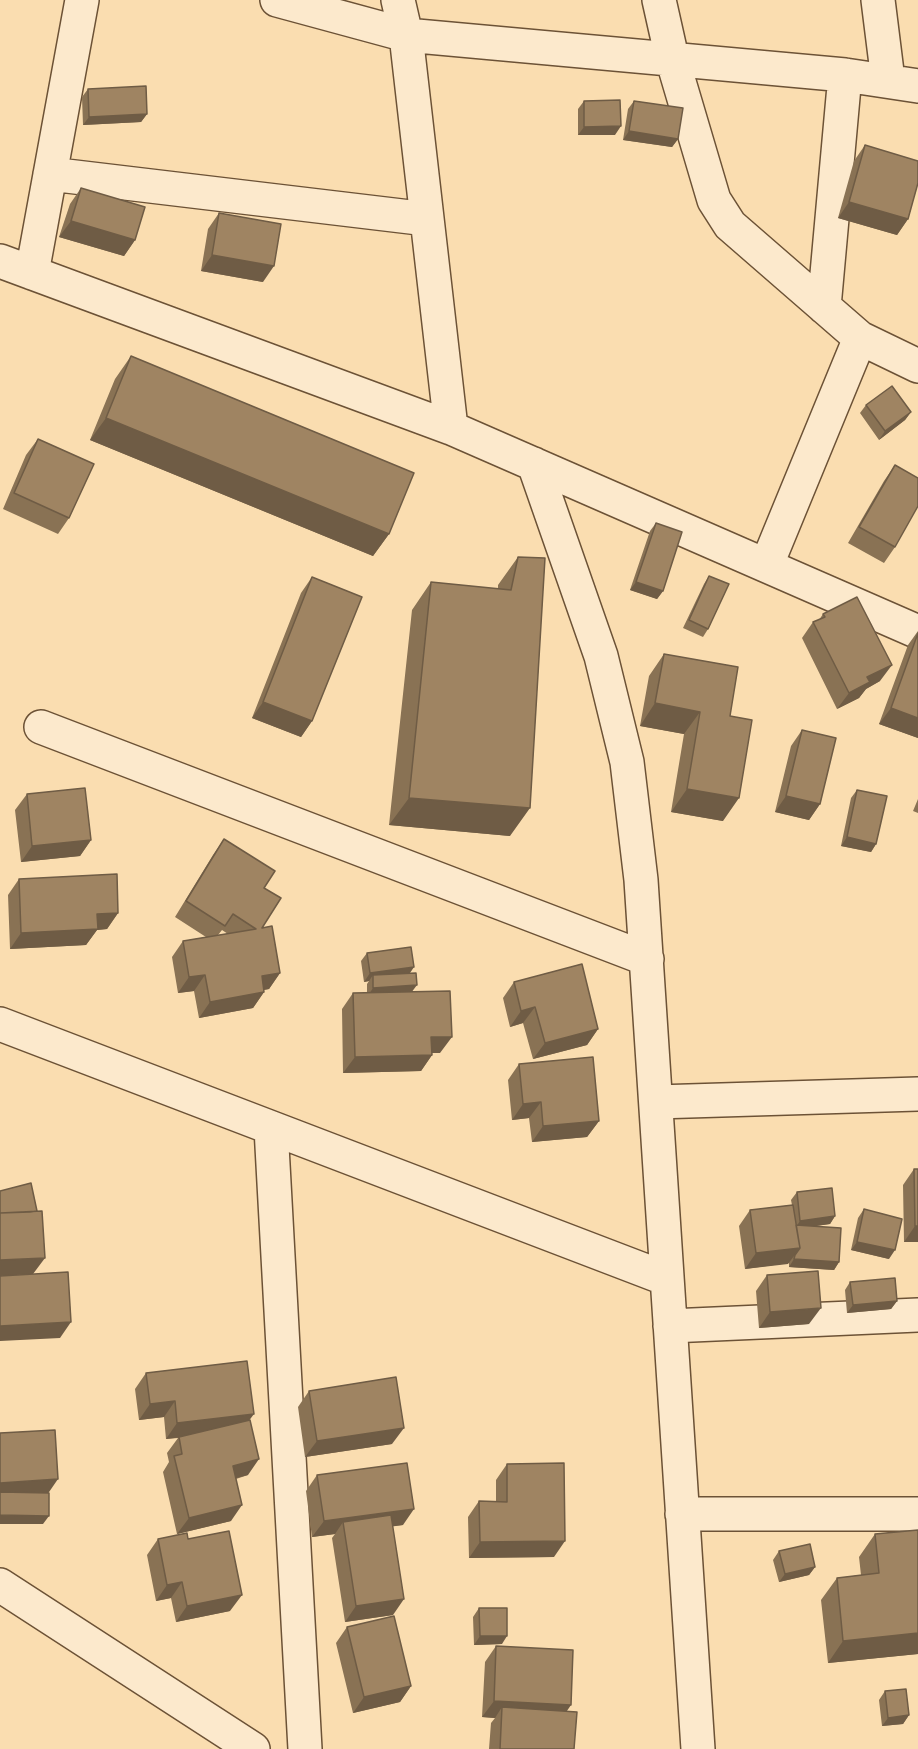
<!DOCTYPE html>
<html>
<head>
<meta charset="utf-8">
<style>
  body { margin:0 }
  canvas { display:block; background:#faddb0 }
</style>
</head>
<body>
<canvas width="918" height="1749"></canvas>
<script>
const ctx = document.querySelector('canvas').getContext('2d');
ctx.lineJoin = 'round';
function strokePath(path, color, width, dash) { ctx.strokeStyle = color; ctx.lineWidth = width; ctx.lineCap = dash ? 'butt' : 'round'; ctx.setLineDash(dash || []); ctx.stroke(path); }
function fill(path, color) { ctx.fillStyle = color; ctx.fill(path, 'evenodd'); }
const minor = new Path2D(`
  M277,0L406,35L845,75L918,86
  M398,0L406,35L451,428
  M659,0L672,58L714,200L730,225L860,338L918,366
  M878,0L888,80
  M50,174L427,219
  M0,261L451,428L918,632
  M32,273L82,0
  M824,307L845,75
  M534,464L601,656L627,762L641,880L698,1749
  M767,564L860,338
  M41,727L647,959
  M0,1024L667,1279
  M656,1102L918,1094
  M271,1128L305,1749
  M670,1326L918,1315
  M682,1514H918
  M0,1585L253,1749`);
strokePath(minor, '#6c5236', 36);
strokePath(minor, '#fce9cc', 33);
fill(new Path2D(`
  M88,89L147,114L141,122L83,125L82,97Z
  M584,101L615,135H578V109Z
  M634,101L678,139L672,147L623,140L628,109Z
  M865,145L908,219L897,235L838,218L854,161Z
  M81,188L135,240L124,256L59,237L70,204Z
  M219,213L263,282L201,271L208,229Z
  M131,356L389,534L373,556L90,440L115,379Z
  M866,405L911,412L905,420L879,440L860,413Z
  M38,439L69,518L58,534L3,509L26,455Z
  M895,465V547L884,563L848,543L884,481Z
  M656,523L663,591L657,599L630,590L650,531Z
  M518,557L510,836L389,825L412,610L431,582L498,589V585Z
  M709,576L708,629L703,637L683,628L704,584Z
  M312,577V721L301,737L252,718L301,593Z
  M823,614L880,681L866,689L859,698L837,709L802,638L813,622L819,620Z
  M918,631V738L879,724L908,645Z
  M664,654L730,716L723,821L671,812L684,734L640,726L649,676Z
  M802,730L820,804L809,820L775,812L791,746Z
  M857,790L876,844L871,852L841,846L851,798Z
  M27,794L91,840L80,856L21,862L15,810Z
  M918,799V813L913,811Z
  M224,839L264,888L262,928L280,973L269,989L264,990V992L253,1008L199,1018L194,991L178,993L172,957L183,941L206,937L175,917L213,855ZM222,930L228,934L218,935Z
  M19,879L118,913L107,929L97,930L86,945L10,949L8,895Z
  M367,953L410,973L412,992L440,1053H432V1055L421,1071L343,1073L342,1009L353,993H367V984L369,981L364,982L361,961Z
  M514,982L598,1029L587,1045L533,1059L523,1023L510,1027L503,998Z
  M519,1064L599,1121L587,1137L532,1142L529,1118L512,1120L508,1080Z
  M914,1169L918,1242H904L903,1185Z
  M797,1192L835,1216L830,1224L814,1226L839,1262L834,1270L789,1267V1263L745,1269L739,1226L750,1210L792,1205L791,1200Z
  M864,1209L889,1259L851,1250L858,1218Z
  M767,1275L809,1324L759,1328L756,1291Z
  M850,1282L897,1301L891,1309L847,1313L845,1290Z
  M146,1373L250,1420L248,1475L236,1479L231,1521L177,1534L163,1472L169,1462L167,1453L178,1438L166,1439L164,1417L139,1420L135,1389Z
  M309,1391L392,1444L305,1457L298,1407Z
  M507,1464L554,1557L469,1558L468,1517L479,1501L496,1502V1480Z
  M317,1475L403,1525L393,1526V1615L345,1622L332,1538L335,1534L312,1537L306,1491Z
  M875,1534L918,1654L828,1663L821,1600L837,1578L861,1575L859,1557Z
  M158,1539H188L230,1611L176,1622L171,1598L156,1601L147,1555Z
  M779,1551L815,1567L809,1575L779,1582L773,1560Z
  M479,1608L502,1644L474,1645L473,1617Z
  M347,1627L411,1686L400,1702L353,1713L336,1643Z
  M496,1646L566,1711L574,1749H489L491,1723L495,1718L482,1717L485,1662Z
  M885,1691L909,1715L903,1724L882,1726L879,1700Z`), '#897254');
fill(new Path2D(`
  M147,114L141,122L83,125L89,117Z
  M621,126L615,135H578L584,127Z
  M629,131L678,139L672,147L623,140Z
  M849,202L908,219L897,235L838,218Z
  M71,221L135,240L124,256L59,237Z
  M212,255L274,266L263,282L201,271Z
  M911,412L905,420L879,440L885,431Z
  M106,418L389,534L373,556L90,440Z
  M636,582L663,591L657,599L630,590Z
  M892,665L880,681L866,689L859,698L837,709L849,693L867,677Z
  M263,702L312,721L301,737L252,718Z
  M655,703L700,712L684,734L640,726Z
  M891,708L918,718V738L879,724Z
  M687,789L739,798L723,821L671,812Z
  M786,796L820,804L809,820L775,812Z
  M409,798L530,808L510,836L389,825Z
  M847,837L876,844L871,852L841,846Z
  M91,840L80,856L21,862L32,846Z
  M118,913L107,929L97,930L86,945L10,949L21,933L97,914Z
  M414,967L408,976L373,975L369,981L364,982L370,973Z
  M280,973L269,989L250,992L262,976Z
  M205,975L194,991L178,993L189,977Z
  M417,985L411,993L367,997L373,988Z
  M264,992L253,1008L199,1018L210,1002Z
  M535,1007L523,1023L510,1027L521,1011Z
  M598,1029L587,1045L533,1059L545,1043Z
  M431,1037H452L440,1053H420Z
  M432,1055L421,1071L343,1073L355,1057Z
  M541,1102L529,1118L512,1120L523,1104Z
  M599,1121L587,1137L532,1142L543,1126Z
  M835,1216L830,1224L796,1229V1227L800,1221Z
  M915,1226H918V1242H904Z
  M857,1242L895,1250L889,1259L851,1250Z
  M800,1248L788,1264L745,1269L756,1253Z
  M45,1258L33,1274L0,1276V1260Z
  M794,1259L839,1262L834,1270L789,1267Z
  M897,1301L891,1309L847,1313L853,1305Z
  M821,1308L809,1324L759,1328L770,1312Z
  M71,1322L60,1338L0,1341V1326Z
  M175,1401L164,1417L139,1420L150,1404Z
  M254,1414L242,1430L166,1439L177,1423Z
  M404,1428L392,1444L305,1457L317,1441Z
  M259,1459L248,1475L221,1482L233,1466Z
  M58,1479L47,1495L0,1498V1483Z
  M242,1505L231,1521L177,1534L189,1518Z
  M414,1509L403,1525L345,1533L343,1522L335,1534L312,1537L324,1521Z
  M0,1515L49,1516L43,1524H0Z
  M565,1541L554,1557L469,1558L480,1542Z
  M815,1567L809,1575L779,1582L785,1574Z
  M182,1582L171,1598L156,1601L167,1585Z
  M242,1595L230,1611L176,1622L187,1606Z
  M404,1599L393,1615L345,1622L356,1606Z
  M918,1633V1654L828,1663L843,1641Z
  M480,1636H507L502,1644L474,1645Z
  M411,1686L400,1702L353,1713L364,1697Z
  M494,1701L571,1705L560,1721L502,1707L495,1718L482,1717Z
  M909,1715L903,1724L882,1726L888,1718Z`), '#6f5c45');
const building = new Path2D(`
  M146,86L147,114L89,117L88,89Z
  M620,100L621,126L584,127V101Z
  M634,101L683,108L678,139L629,131Z
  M865,145L918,161V183L908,219L849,202Z
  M81,188L145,207L135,240L71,221Z
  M219,213L281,224L274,266L212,255Z
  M131,356L414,473L389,534L106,418Z
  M892,386L911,412L885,431L866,405Z
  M38,439L94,464L69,518L14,493Z
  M895,465L918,478V506L895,547L859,527Z
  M656,523L682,532L663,591L636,582Z
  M518,557L545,558L530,808L409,798L431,582L511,590Z
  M709,576L729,584L708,629L689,620Z
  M312,577L362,597L312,721L263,702Z
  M857,597L892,665L867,677L870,682L849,693L813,622L825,617L823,614Z
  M918,633V718L891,708Z
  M664,654L738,667L730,716L752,720L739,798L687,789L700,712L655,703Z
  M802,730L836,738L820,804L786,796Z
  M85,788L91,840L32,846L27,794Z
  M857,790L887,796L876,844L847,837Z
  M224,839L275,871L264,888L281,898L262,928L272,926L280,973L262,976L264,992L210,1002L205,975L189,977L183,941L256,929L233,914L225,926L186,901Z
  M117,874L118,913L97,914L98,929L21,933L19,879Z
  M411,947L414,967L370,973L367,953Z
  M582,964L598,1029L545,1043L535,1007L521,1011L514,982Z
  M416,973L417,985L373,988V975Z
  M450,991L452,1037H431L432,1055L355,1057L353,993Z
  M593,1057L599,1121L543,1126L541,1102L523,1104L519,1064Z
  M914,1169H918V1226H915Z
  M31,1183L37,1211L30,1212L0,1213V1191Z
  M832,1188L835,1216L800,1221L797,1192Z
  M793,1205L800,1248L756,1253L750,1210Z
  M864,1209L902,1219L895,1250L857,1242Z
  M42,1211L45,1258L0,1260V1213Z
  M796,1225L841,1228L839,1262L794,1259L795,1255L800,1248Z
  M818,1271L821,1308L770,1312L767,1275Z
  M68,1272L71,1322L0,1326V1276Z
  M895,1278L897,1301L853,1305L850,1282Z
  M247,1361L254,1414L177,1423L175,1401L150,1404L146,1373Z
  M396,1377L404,1428L317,1441L309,1391Z
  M250,1420L259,1459L233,1466L242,1505L189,1518L174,1456L182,1454L179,1437Z
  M55,1430L58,1479L0,1483V1433Z
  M407,1463L414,1509L324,1521L317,1475Z
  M564,1463L565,1541L480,1542L479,1501L507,1502V1464Z
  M0,1492L49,1493V1516L0,1515Z
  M391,1515L404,1599L356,1606L343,1522Z
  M918,1530V1633L843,1641L837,1578L879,1573L875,1534Z
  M229,1531L242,1595L187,1606L182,1582L167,1585L158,1539L187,1533L188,1539Z
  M810,1544L815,1567L785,1574L779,1551Z
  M479,1608H507V1636H480Z
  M394,1616L411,1686L364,1697L347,1627Z
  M496,1646L573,1650L571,1705L494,1701Z
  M906,1689L909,1715L888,1718L885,1691Z
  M502,1707L577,1712L574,1749H500Z`);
fill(building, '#9f8462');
strokePath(building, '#6f5c45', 1.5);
</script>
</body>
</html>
